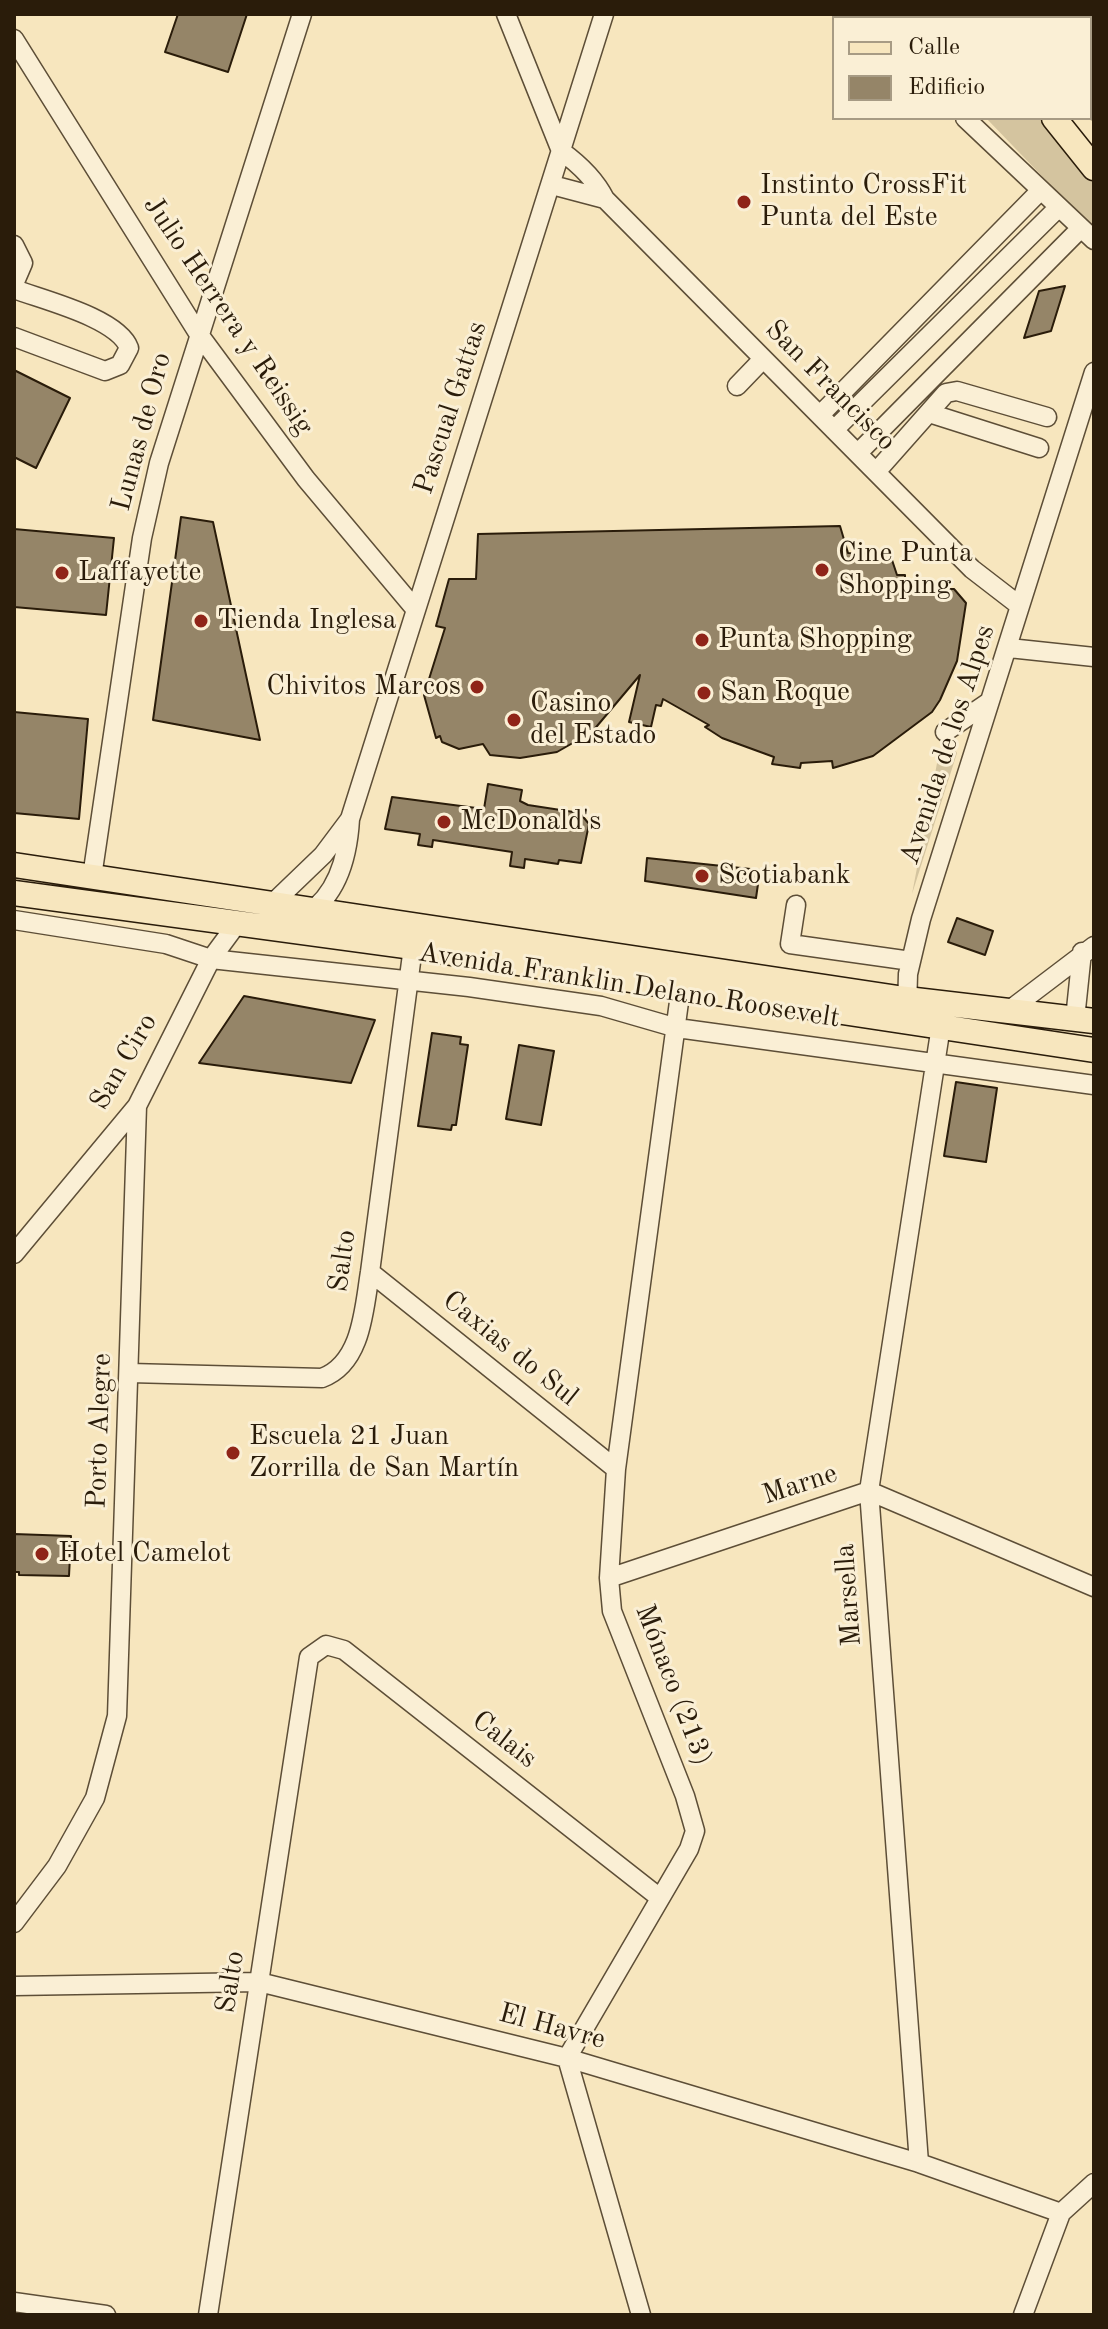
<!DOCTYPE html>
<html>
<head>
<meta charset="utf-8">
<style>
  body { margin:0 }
  #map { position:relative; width:1108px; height:2329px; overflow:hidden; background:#f7e6be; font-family:"Old Standard TT",serif }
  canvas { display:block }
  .frame { position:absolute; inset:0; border:16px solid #2a1c0a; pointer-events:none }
  .legend { position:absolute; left:832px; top:16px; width:260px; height:104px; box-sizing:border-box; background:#faefd5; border:2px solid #a79b84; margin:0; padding:10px 14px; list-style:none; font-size:24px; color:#2a1c0a }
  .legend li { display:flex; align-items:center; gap:16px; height:40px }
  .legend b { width:40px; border:2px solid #a79b84 }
</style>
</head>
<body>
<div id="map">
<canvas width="1108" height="2329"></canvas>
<div class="frame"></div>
<ul class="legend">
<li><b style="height:10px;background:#f7e6be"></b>Calle</li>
<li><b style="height:22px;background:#958568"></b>Edificio</li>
</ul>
</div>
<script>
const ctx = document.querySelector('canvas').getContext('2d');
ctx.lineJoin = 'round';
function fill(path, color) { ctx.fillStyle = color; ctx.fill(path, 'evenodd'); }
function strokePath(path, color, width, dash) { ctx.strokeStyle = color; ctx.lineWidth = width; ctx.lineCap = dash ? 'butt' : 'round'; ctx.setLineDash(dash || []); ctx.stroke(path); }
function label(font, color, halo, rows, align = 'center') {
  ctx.font = font + ' "Old Standard TT",serif'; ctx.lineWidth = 6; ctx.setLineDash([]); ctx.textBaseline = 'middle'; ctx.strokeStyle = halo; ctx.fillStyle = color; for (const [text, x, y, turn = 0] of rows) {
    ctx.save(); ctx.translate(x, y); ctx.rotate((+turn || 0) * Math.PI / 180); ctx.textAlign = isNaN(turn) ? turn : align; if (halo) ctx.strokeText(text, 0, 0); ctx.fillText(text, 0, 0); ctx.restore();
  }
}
fill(new Path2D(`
  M986,118H1040L1094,183V230Z
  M952,745L957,753L912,894L938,758Z`), '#d4c49f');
const building = new Path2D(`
  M178,14H247L228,72L165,52Z
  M1065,286L1051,331L1024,338L1039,291Z
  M14,370L70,398L36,468L14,457Z
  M181,517L213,522L260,740L153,720Z
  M840,526L848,553L890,554L897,575H905V589H954L966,603L957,661L940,700L932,712L873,756L833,768L832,761L801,763L800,768L772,764L774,757L722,738L705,727L709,725L663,699L661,706L656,705L651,727L629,722L640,675L592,732L557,752L520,758L490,755L483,744L459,749L442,742L440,736L436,738L424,695L445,628L436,626L449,579H476L478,534Z
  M14,529L114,538L106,615L14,607Z
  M14,712L88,719L79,819L14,813Z
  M488,784L522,790L520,801L528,805L580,813L589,824L581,863L559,860L558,864L525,859L524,868L510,866L512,852L433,840L432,847L418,845L420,834L385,829L392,797L484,809Z
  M647,858L760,870L756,898L645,881Z
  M957,918L993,931L985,955L948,942Z
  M244,996L375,1020L351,1083L199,1063Z
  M432,1033L461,1037L460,1044L468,1045L456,1125H452L451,1130L418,1126Z
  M519,1045L554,1051L541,1125L506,1119Z
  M956,1082L997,1088L986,1162L944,1156Z
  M14,1534L71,1536L69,1576L19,1575V1572H14Z`);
fill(building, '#958568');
strokePath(building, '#2a1c0a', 2);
const minor = new Path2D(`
  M506,14L561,151C579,164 595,179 605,199L972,569L1020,606
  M862,14L866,18
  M1025,14L1029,18
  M14,39L198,333L306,479L416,610
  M1090,78L1094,81
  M965,118L1094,240
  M552,185L605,199
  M14,245L23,263L14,284
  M14,289C43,300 118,318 129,348L120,365L105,371L14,337
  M737,386L763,359
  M929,413L1039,448
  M820,415L1041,190
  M834,430L1059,207
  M858,453L1081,228
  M876,472L946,393L957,391L1047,417
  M1009,648L1094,657
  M945,732L989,702
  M92,877L142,538L159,463L302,14
  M272,904L323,855L350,819
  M796,905L790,944L911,961
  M307,914C338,894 348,854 350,819L604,14
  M14,920L166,944L211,959L469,987L601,1006L677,1028L1094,1085
  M907,1009L908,974L921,919L1094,372
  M1007,1012L1094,946
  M1075,1019L1082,952
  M14,1254L137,1106L211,959L236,925
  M370,1272L616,1469
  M130,1373L322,1378C362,1363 364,1309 370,1272L413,947
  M609,1578L869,1491L1094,1587
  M14,1923L57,1866L95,1798L117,1716L137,1106
  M14,1986L259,1982L567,2058L919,2163L1061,2213
  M919,2163L869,1491L941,1026
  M14,2302L106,2315
  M208,2315L309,1657L326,1645L344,1650L660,1898
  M641,2315L567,2058L689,1849L695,1831L685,1796L612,1611L609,1578L616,1469L681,987
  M1023,2315L1061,2213L1094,2183`);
const major = new Path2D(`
  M965,14L969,18
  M990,14L994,18
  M1090,104L1094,107
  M1054,118L1094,168
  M14,865L898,998L1094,1021
  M14,893L413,947L1094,1050`);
strokePath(minor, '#5d4e37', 21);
strokePath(major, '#2a1c0a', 27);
strokePath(new Path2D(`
  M893,14L897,18`), '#2a1c0a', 3, [6, 4]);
strokePath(minor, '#faefd5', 18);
strokePath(major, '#f7e6be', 24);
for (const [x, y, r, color] of [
  [744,202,8,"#8f2418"],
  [822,570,8,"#8f2418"],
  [62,573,8,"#8f2418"],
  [201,621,8,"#8f2418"],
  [702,640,8,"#8f2418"],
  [477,687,8,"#8f2418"],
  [704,693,8,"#8f2418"],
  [514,720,8,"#8f2418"],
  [444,822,8,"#8f2418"],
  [702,876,8,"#8f2418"],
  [233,1453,8,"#8f2418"],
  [42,1554,8,"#8f2418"]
]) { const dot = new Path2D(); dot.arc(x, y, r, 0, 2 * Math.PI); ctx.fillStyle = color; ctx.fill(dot); strokePath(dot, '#faefd5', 3); }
label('28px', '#2a1c0a', '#faefd5', [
  ["Instinto CrossFit",760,186],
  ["Punta del Este",760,218],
  ["Cine Punta",838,554],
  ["Shopping",838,586],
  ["Laffayette",78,573],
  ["Tienda Inglesa",217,621],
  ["Punta Shopping",718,640],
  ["Chivitos Marcos",461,687,"right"],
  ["San Roque",720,693],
  ["Casino",530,704],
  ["del Estado",530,736],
  ["McDonald's",460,822],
  ["Scotiabank",718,876],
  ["Escuela 21 Juan",249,1437],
  ["Zorrilla de San Martín",249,1469],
  ["Hotel Camelot",58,1554]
], 'left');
label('28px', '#2a1c0a', '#faefd5', [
  ["Julio Herrera y Reissig",228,316,56],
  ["San Francisco",830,386,45],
  ["Pascual Gattas",451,408,-72],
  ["Lunas de Oro",142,432,-75],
  ["Avenida de los Alpes",948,745,-72],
  ["Avenida Franklin Delano Roosevelt",629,986,9],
  ["San Ciro",124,1062,-60],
  ["Salto",343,1261,-82],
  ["Caxias do Sul",510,1349,39],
  ["Porto Alegre",100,1431,-88],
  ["Marne",800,1485,-18],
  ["Marsella",849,1595,-94],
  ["Mónaco (213)",673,1685,69],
  ["Calais",504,1740,38],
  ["Salto",231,1982,-81],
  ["El Havre",552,2027,15]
]);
</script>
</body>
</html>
